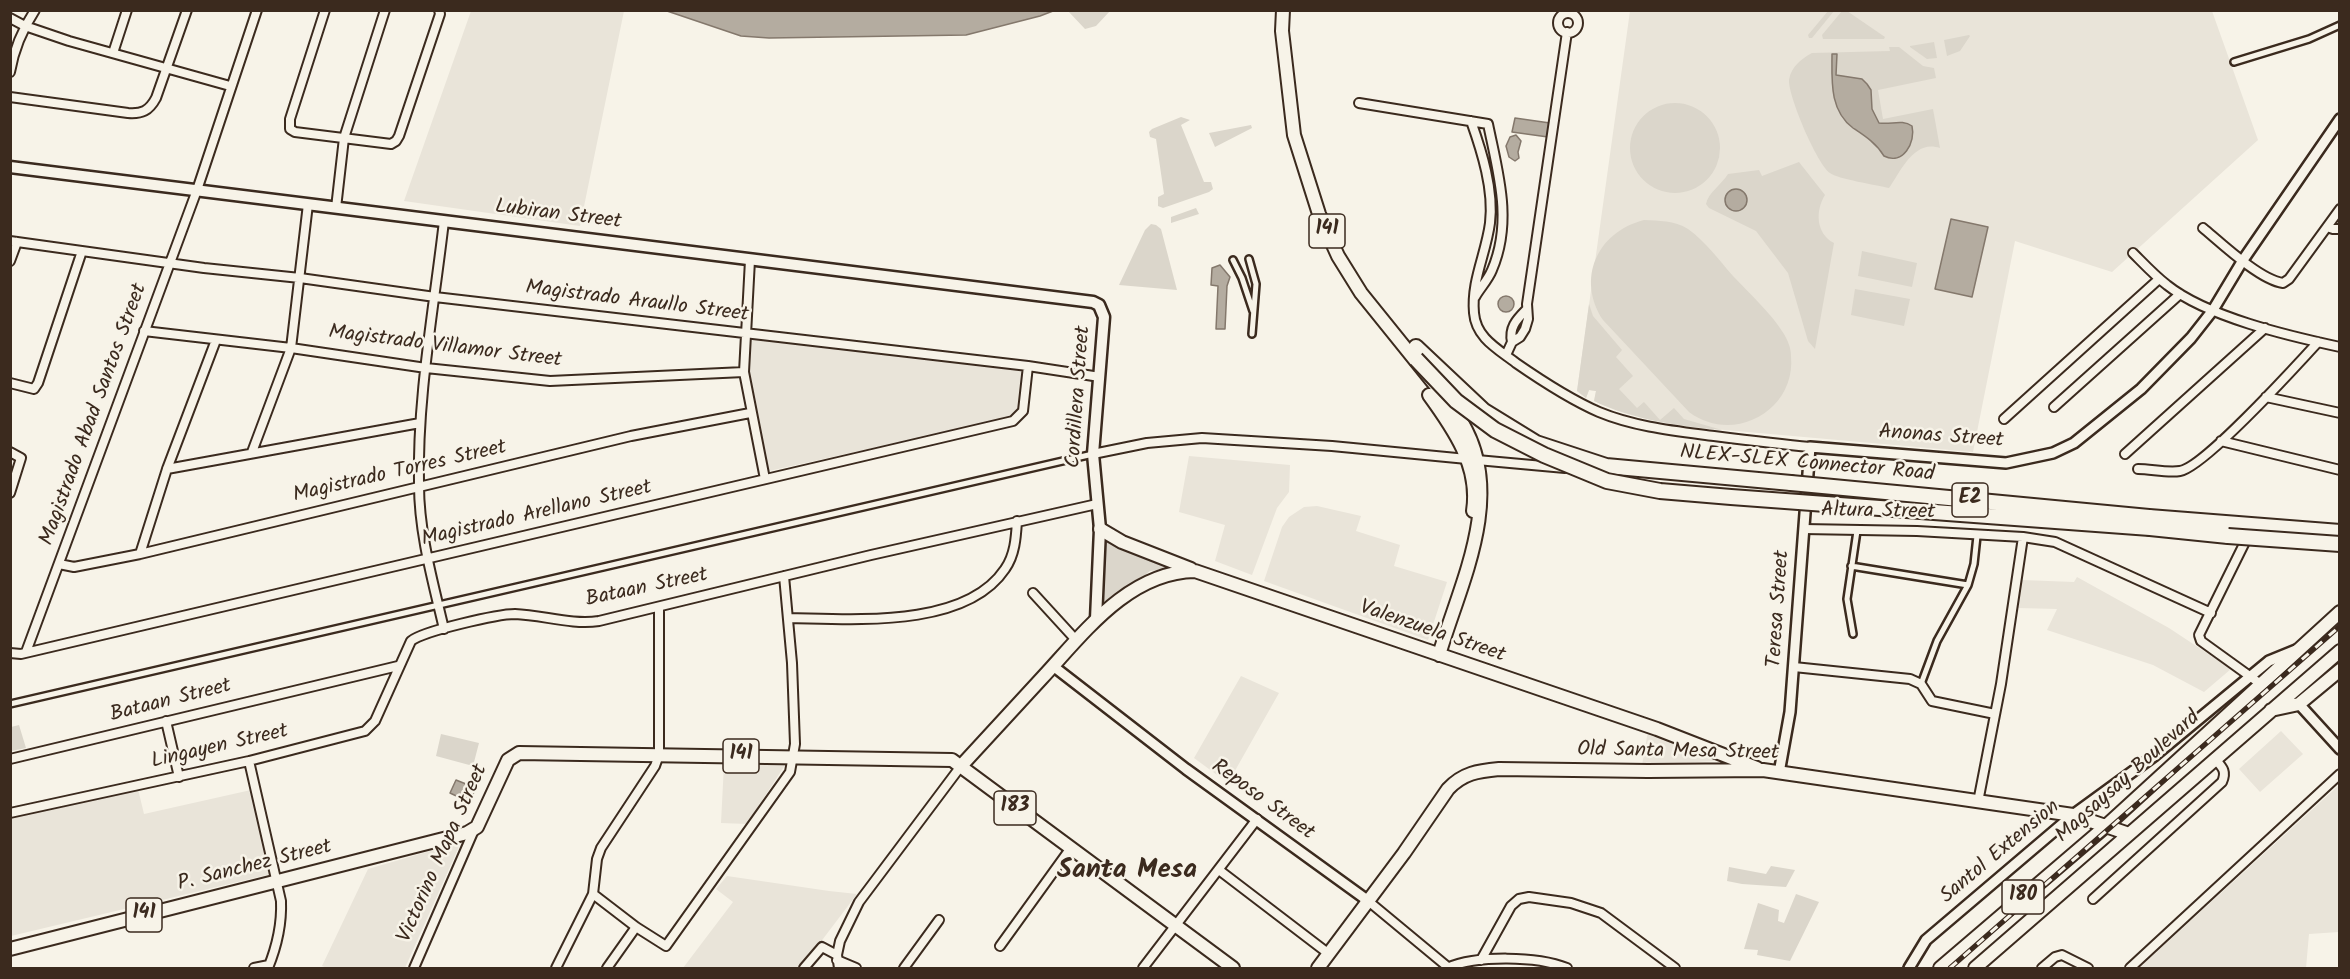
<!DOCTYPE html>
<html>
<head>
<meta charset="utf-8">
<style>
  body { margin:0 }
  #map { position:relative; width:2350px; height:979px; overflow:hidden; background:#f7f3e8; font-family:Kalam,sans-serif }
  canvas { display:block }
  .frame { position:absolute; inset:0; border:12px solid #3b2a1e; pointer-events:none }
</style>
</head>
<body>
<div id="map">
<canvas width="2350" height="979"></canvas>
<div class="frame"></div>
</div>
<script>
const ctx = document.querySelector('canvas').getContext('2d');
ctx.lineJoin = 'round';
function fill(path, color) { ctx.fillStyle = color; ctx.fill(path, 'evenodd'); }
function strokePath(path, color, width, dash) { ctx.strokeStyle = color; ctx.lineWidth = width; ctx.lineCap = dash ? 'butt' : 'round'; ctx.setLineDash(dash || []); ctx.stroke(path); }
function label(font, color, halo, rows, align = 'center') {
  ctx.font = font + ' Kalam,sans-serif'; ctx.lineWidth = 5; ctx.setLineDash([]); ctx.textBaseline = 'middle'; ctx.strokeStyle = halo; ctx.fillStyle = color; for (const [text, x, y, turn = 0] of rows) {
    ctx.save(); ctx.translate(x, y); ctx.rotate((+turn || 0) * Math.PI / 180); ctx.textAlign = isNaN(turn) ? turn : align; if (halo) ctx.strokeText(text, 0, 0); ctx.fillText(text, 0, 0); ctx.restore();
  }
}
fill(new Path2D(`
  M471,11H624L580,226L404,201Z
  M1630,11H2212L2258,140L2112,272L2015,241L1973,452L1680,426L1604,405L1594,401L1596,391L1589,390L1586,398L1577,391Z
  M750,338L1023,366L1020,409L1013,417L769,471L749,376Z
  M1189,456L1290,465L1289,492L1277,508L1252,575L1215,561L1225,525L1179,512Z
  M1317,506L1361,516L1356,531L1400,545L1394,566L1447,582L1428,640L1264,581L1282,527L1289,517L1304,507Z
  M2077,577L2169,628L2231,669L2204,692L2153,665L2047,630L2057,609L2018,608L2022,580L2074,582Z
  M1241,676L1279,693L1228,783L1194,758Z
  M1648,731L1714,759L1715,761L1642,765Z
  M2281,731L2303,754L2260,792L2239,769Z
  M724,764L785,765L747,824L721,823Z
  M2339,785V932L2309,934L2306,968H2139Z
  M138,789L144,814L251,790L271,874L11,936V817Z
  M461,842L405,968H327L322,966L368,869Z
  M727,876L829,891L857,894L801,968H683L733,902L716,889Z`), '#e9e4d9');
fill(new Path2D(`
  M1068,11H1110L1096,26L1085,29Z
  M1828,11H1834L1812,38H1809L1808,35Z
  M1847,11L1885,37L1884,39H1823L1822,35L1842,11Z
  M1969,35L1970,36L1960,51L1947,56L1944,40Z
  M1934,42L1937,58L1927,59L1910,47V46Z
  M1889,47H1899L1923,66L1934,68L1936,78L1878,90L1883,119L1933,109L1940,148C1914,139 1901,171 1889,188C1877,185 1837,179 1830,173C1817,164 1788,96 1789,80C1791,67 1801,59 1812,53L1890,51Z
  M1630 148a45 45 0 1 1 90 0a45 45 0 1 1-90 0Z
  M1181,117L1190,120L1181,125L1204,182H1211L1213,189L1209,192L1163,208L1158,206V197L1164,194L1156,139L1150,137L1149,132L1152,129Z
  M1251,125L1252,128L1215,147L1209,133Z
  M1799,162L1825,195C1815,211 1816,234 1834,243L1815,349L1808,341L1788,273L1756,231L1709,208L1706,204C1708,193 1722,184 1728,174L1759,170L1762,176Z
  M1196,208L1199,214L1171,223V217Z
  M1644,220C1659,221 1674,220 1688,229C1705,241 1719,260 1733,276C1750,294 1771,313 1784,334C1788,341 1791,348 1791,356C1796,411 1733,445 1689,412L1603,320C1576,279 1597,232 1644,220Z
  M1151,224L1156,225L1161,229L1177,290L1119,285L1145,230Z
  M1862,251L1917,263L1912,287L1858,276Z
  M1855,289L1910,299L1904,326L1851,315Z
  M1589,304L1593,316L1622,350L1616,357L1633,376L1619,389L1637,408L1644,402L1660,420L1674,408L1684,419L1722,430C1680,426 1633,420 1594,401L1596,391L1589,390L1586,398L1577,391Z
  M1107,537L1172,568L1150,571L1106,606L1103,605L1100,602L1102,539Z
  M19,725L26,748L11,751V727Z
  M441,734L479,743L473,766L436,756Z
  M1771,866L1795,870L1786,887L1742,884L1727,881L1729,867L1766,874Z
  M1796,894L1819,902L1790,961L1757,955L1758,950L1744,949L1758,903L1779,910L1778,921L1784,923Z`), '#dbd6cb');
const water = new Path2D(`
  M667,11L1053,10V11L1040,16L966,35L769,38L741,36Z
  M1832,54H1837L1836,75L1862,79L1867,84L1871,90L1872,109L1879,123C1891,125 1902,119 1912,126C1916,142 1903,166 1884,156C1876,143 1865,136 1853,128C1829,110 1832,80 1832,54Z
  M1515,118L1550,123L1548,137L1512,132Z
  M1516,135L1521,141L1518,152L1519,158L1515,161L1509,157L1506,146L1510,137Z
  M1725 200a11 11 0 1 1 22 0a11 11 0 1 1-22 0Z
  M1951,219L1988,227L1972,297L1935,289Z
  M1220,265L1230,277L1227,286L1225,329H1216L1218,286L1211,285L1212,268Z
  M1498 304a8 8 0 1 1 16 0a8 8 0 1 1-16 0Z
  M456,780L476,788L469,802L450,793Z`);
fill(water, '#b4aca0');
strokePath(water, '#84786c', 1.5);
const pedestrian = new Path2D(`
  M2234,62L2309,39L2340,25
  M1249,259L1256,284L1252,334
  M1233,260L1242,278L1253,311
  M1851,566L1968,585
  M1853,634L1847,599L1857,531
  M1921,684L1937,641L1968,585L1974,564L1977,536
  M10,704L1093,454`);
const minor = new Path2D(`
  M325,10L290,119V129L295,132L391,144L396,141L399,136L440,14L439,10
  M1558 23a10 10 0 1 1 20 0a10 10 0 1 1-20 0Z
  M10,18L25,26L69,41L230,86
  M113,53L127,10
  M10,72C14,49 22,30 35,10
  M10,97L128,113C142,114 149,111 156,98L187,10
  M1359,103L1488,124C1498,173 1513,221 1492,270C1488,280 1480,288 1475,297
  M1471,121C1482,152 1494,190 1490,223C1486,254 1471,281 1474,313C1476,338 1498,349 1516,363C1542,381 1569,399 1599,412C1635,427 1676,431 1714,436C1746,440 1778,444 1810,447
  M336,208L344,138L385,10
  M444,221C434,308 417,397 419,485C419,533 433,582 444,629
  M2327,227L2333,229H2340
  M2203,228C2221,243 2260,280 2283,283L2289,279L2340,209
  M10,241L204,268L300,278L435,297L1028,366L1100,377
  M2133,253C2144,264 2155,276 2167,285C2207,317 2289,336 2340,347
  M750,260L744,372L765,479
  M10,261L17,242
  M144,331L291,348L426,368L550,381L744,372
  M1512,342C1509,328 1516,320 1526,310
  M1506,355L1512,342L1520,337L1525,329L1528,319L1527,304L1567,32
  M10,383L34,389L38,383L82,251
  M2266,397L2340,413
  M2054,407L2180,294
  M2004,419L2159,279
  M2221,441L2340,470
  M10,452L21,458L10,493
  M252,452L291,348L308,204
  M1093,454L1147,443L1202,438L1332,446L1467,459
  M2125,454L2265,328
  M1477,460L1565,468
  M167,469L420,423
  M2138,469C2151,469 2167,473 2180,471C2204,467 2297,365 2318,342
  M1804,529L1917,531L2023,537L2055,542L2211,613
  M2244,535L2245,542L2199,635L2201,641L2262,685
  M140,554L167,469L216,340
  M59,564L74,567L140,554L631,436L750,413
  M1033,593L1076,640
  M789,618C851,619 965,629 1005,569C1015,555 1016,537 1017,521
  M26,652L197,190L257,10
  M10,653L21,654L1013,421L1023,411L1028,366
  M1794,667L1910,679L1921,684L1932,701L1995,714
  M166,721L179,777
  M10,759L398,666
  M249,761L281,901C282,925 277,946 268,968
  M1978,802L2001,684L2023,537
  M10,813L249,761L365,731L375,721L411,641C423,631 498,614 515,614C543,615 571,625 599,621L871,555L1097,504
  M1219,870L1329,954
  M593,894L636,927L666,946L790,772L795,744L792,663L784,576
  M2093,899L2222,782C2227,771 2222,767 2215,759
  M1367,900L1449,968
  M1000,946L1070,849
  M837,960L856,968
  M1481,960L1511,906L1519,899L1529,897L1571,903L1601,913L1675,968
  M254,968L269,965
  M414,968L474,830
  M556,968L593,894L597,859L601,848L655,766L659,755V607
  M607,968L636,927
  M804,968L822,947L837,955
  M839,968L837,955L840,941L859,902L961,766
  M904,968L939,920
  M1143,968L1257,819
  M1447,968C1477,955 1537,956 1567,968
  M2042,968L2055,957L2062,955L2088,968
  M2130,968L2340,774`);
const tertiary = new Path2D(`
  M1053,666L1186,769L1367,900
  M2299,704L2340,749
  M1779,773L1790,712L1810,447L2006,463L2053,453L2074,443L2141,389L2191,338L2213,310L2243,260L2340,119
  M1909,968L1926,940L2073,815L2154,756L2269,661L2296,650`);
const secondary = new Path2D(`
  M10,167L1093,302L1099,305L1104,317L1093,454L1100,529L1096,619`);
const primary = new Path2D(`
  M1283,10L1282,31L1294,135L1319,214L1338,256L1361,293L1436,386L1448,421
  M1429,395C1453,428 1480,466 1473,511
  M1100,529L1122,542L1191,569
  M1439,655C1460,584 1503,502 1466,430C1460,418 1451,407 1443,396
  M2271,710L2299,704L2340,670
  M961,766C988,737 1015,707 1042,678C1083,634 1128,572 1195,571L1657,729L1757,768
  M10,949L467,833L477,827L508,760L519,753L952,760L1233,968
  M1318,968L1404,853L1448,789C1463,773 1478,771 1499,769L1648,771L1763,770L2073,815L2129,834
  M1940,968L2106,826L2340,612
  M1975,968L2340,651`);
const motorway = new Path2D(`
  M1416,347L1484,411L1536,443L1606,466L1791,483
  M2149,517L2340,532
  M2150,528L2228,536`);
strokePath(pedestrian, '#3b2a1e', 10);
strokePath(minor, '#3b2a1e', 12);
strokePath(tertiary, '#3b2a1e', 14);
strokePath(secondary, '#3b2a1e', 15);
strokePath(primary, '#3b2a1e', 16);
strokePath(motorway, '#3b2a1e', 18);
strokePath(pedestrian, '#f7f3e8', 5);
strokePath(minor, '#f7f3e8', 8);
strokePath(tertiary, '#f7f3e8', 9);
strokePath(secondary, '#f7f3e8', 10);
strokePath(primary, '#f7f3e8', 12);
strokePath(motorway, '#f7f3e8', 14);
const rail = new Path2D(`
  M1950,968L2340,626`);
strokePath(rail, '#3b2a1e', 5);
strokePath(rail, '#f7f3e8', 3, [9]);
const motorwayBridge = new Path2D(`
  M1416,359L1456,401L1495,430L1544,455L1607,481L1660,491L1731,497L2150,528
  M1791,483L2149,517
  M2228,536L2340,544`);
strokePath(motorwayBridge, '#3b2a1e', 18, []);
strokePath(motorwayBridge, '#f7f3e8', 14);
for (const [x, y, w] of [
  [1327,231,36],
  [1970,500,36],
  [741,756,36],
  [1015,808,42],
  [2023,897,42],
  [144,915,36]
]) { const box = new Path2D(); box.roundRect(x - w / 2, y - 17, w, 34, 4.5); ctx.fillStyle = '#f7f3e8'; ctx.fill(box); strokePath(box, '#3b2a1e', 1.5); }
label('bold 20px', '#3b2a1e', null, [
  ["141",1327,231],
  ["E2",1970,500],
  ["141",741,756],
  ["183",1015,808],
  ["180",2023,897],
  ["141",144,915]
]);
label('21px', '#3b2a1e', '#f7f3e8', [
  ["Lubiran Street",558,216,7],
  ["Magistrado Araullo Street",637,303,7],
  ["Magistrado Villamor Street",445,348,7],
  ["Cordillera Street",1080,397,-86],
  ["Magistrado Abad Santos Street",95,415,-70],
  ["Anonas Street",1941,438,4],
  ["NLEX-SLEX Connector Road",1807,465,5],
  ["Magistrado Torres Street",400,473,-13],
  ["Altura Street",1878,513,1],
  ["Magistrado Arellano Street",537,515,-13],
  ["Bataan Street",647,589,-12],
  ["Teresa Street",1780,609,-86],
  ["Valenzuela Street",1432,633,19],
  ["Bataan Street",171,702,-14],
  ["Lingayen Street",220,748,-13],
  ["Old Santa Mesa Street",1678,753,1],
  ["Magsaysay Boulevard",2129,778,-42],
  ["Reposo Street",1262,801,36],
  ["Santol Extension",2001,853,-40],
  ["Victorino Mapa Street",444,854,-66],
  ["P. Sanchez Street",255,867,-14]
]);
label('bold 27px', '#3b2a1e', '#f7f3e8', [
  ["Santa Mesa",1127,872]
]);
</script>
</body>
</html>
